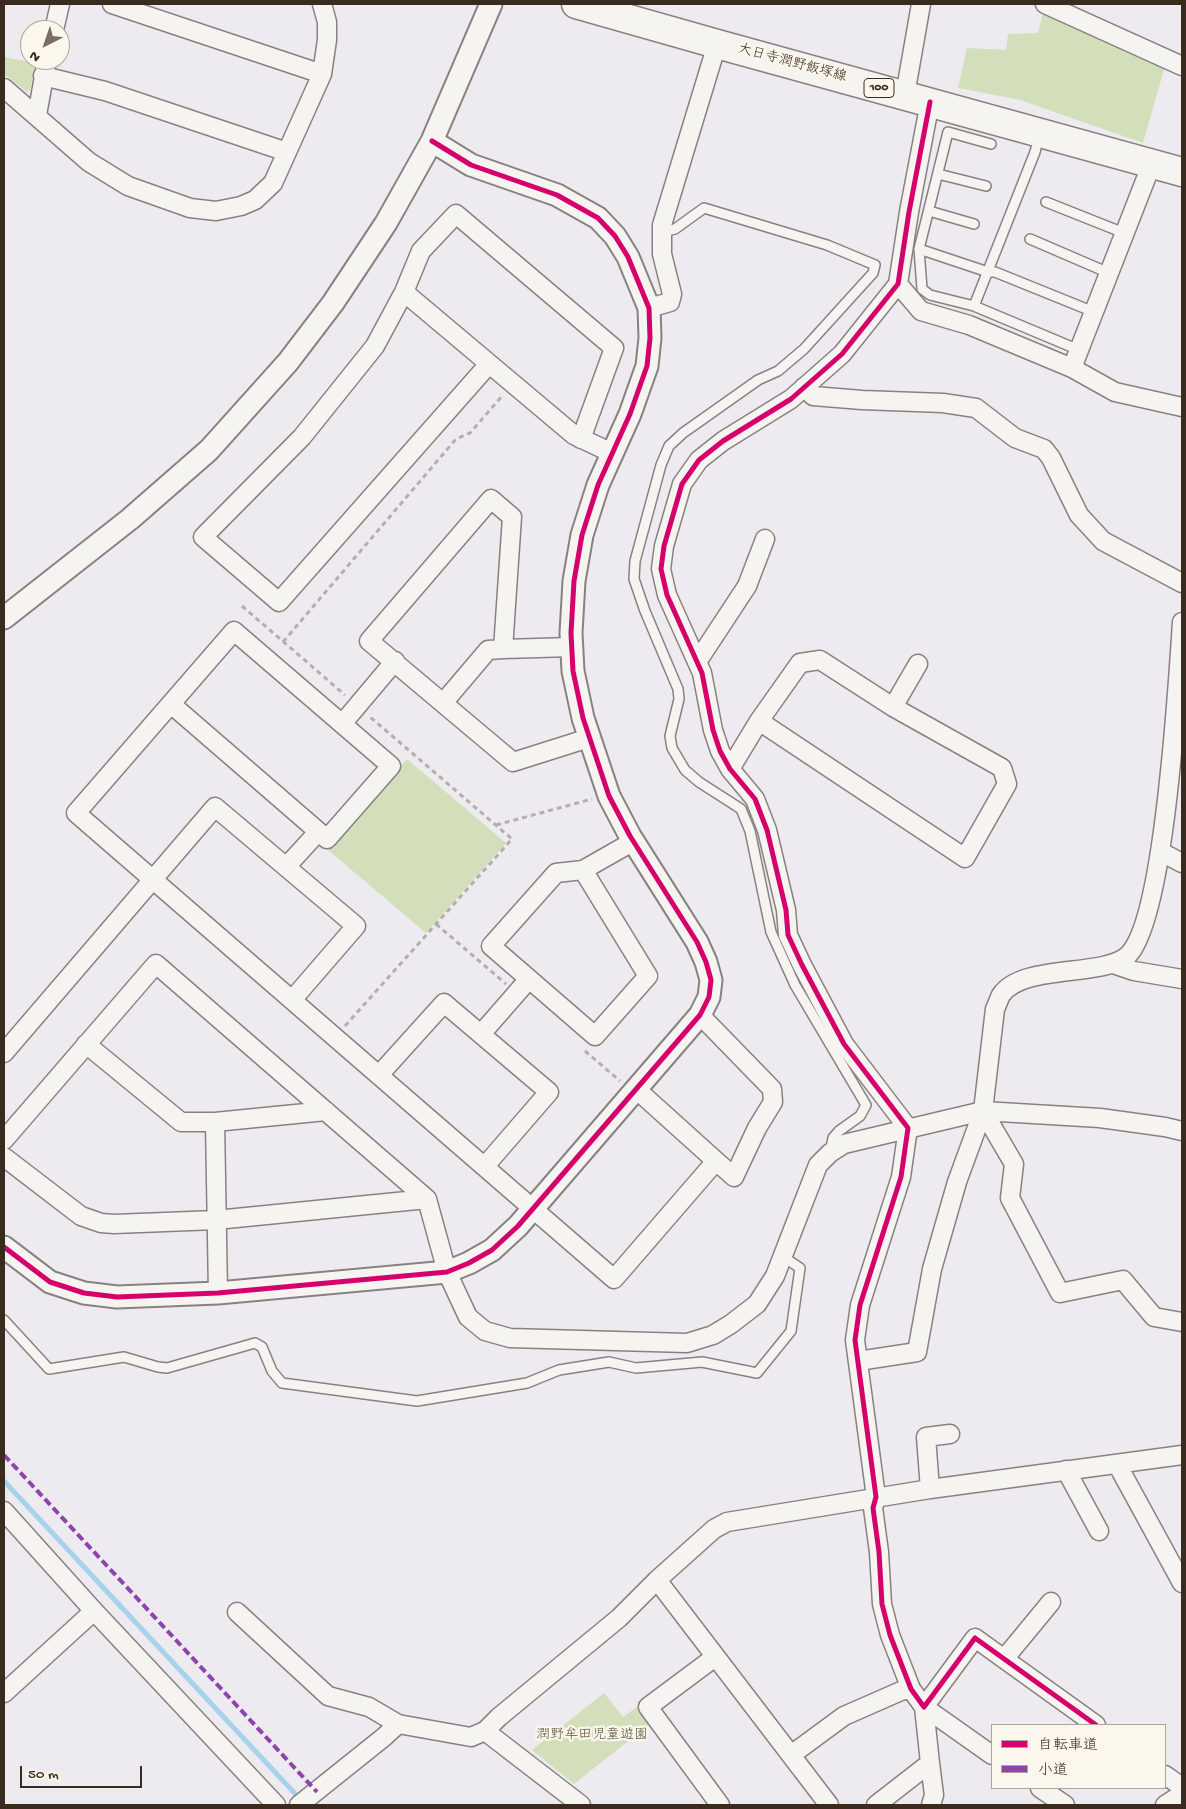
<!DOCTYPE html>
<html>
<head>
<meta charset="utf-8">
<style>
  body { margin:0 }
  #map { position:relative; width:1186px; height:1809px; overflow:hidden; background:#eeebf0; font-family:"Gochi Hand","Klee One",sans-serif }
  canvas { display:block }
  .frame { position:absolute; inset:0; border:5px solid #3b2a1e; pointer-events:none }
  .legend { position:absolute; left:991px; top:1724px; width:175px; height:65px; box-sizing:border-box; background:#fbf7ec; border:1px solid #aea59a; margin:0; padding:6px 9px; list-style:none; font-size:15px; color:#3b2a1e }
  .legend li { display:flex; align-items:center; gap:10px; height:25px }
  .legend b { width:25px; border:1px solid #aea59a }
  .north { position:absolute; left:20px; top:20px; width:50px; height:50px; box-sizing:border-box; background:#fbf7ec; border:1px solid #aea59a; border-radius:50%; rotate:221deg; font-size:14px; font-weight:700; line-height:20px; text-align:center; color:#3b2a1e }
  .north::after { content:''; display:block; margin:auto; width:18px; height:22px; background:#7a6e68; clip-path:polygon(50% 0,100% 100%,50% 72%,0 100%) }
  .scale { position:absolute; left:20px; top:1766px; width:122px; height:22px; box-sizing:border-box; border:2px solid #3b2a1e; border-top:0; padding-left:6px; font-size:15px; line-height:18px; white-space:nowrap; color:#3b2a1e; -webkit-text-stroke:4px #fbf7ec; paint-order:stroke }
</style>
</head>
<body>
<div id="map">
<canvas width="1186" height="1809"></canvas>
<div class="frame"></div>
<ul class="legend">
<li><b style="height:6px;background:#d6006c"></b>自転車道</li>
<li><b style="height:6px;background:#8e44ad"></b>小道</li>
</ul>
<div class="north">N</div>
<div class="scale">50 m</div>
</div>
<script>
const ctx = document.querySelector('canvas').getContext('2d');
ctx.lineJoin = 'round';
function fill(path, color) { ctx.fillStyle = color; ctx.fill(path, 'evenodd'); }
function strokePath(path, color, width, dash) { ctx.strokeStyle = color; ctx.lineWidth = width; ctx.lineCap = dash ? 'butt' : 'round'; ctx.setLineDash(dash || []); ctx.stroke(path); }
function label(font, color, halo, rows, align = 'center') {
  ctx.font = font + ' "Gochi Hand","Klee One",sans-serif'; ctx.lineWidth = 4.5; ctx.setLineDash([]); ctx.textBaseline = 'middle'; ctx.strokeStyle = halo; ctx.fillStyle = color; for (const [text, x, y, turn = 0] of rows) {
    ctx.save(); ctx.translate(x, y); ctx.rotate((+turn || 0) * Math.PI / 180); ctx.textAlign = isNaN(turn) ? turn : align; if (halo) ctx.strokeText(text, 0, 0); ctx.fillText(text, 0, 0); ctx.restore();
  }
}
fill(new Path2D(`
  M1043,13L1165,66L1143,143L1020,100L958,88L967,48L1006,50L1008,34L1038,33Z
  M4,57L36,63L30,90L27,92L4,74Z
  M407,759L506,843L426,933L328,850Z
  M604,1693L623,1717L638,1706L651,1723L574,1784L532,1750Z`), '#d2dfba');
strokePath(new Path2D(`
  M4,1481L300,1799`), '#a7d2eb', 5);
const service = new Path2D(`
  M991,144L948,132L919,249L922,289L930,295L974,306L1079,350
  M938,174L986,186
  M1046,202L1124,233
  M929,211L974,224
  M662,232L675,229L704,208L827,245L875,265L873,273L804,349L778,371L758,380L683,433L669,446L661,465L635,561L634,579L645,611L678,689L679,699L670,736L672,748L685,770L699,782L741,809L750,831L771,932L795,985L866,1105L860,1116L839,1131L833,1138L830,1153
  M1030,239L1109,273
  M919,249L988,272H995L1094,312
  M974,306L1035,152L1039,136
  M4,1320L49,1369L124,1357L158,1367L167,1368L255,1343L262,1347L272,1371L282,1383L417,1401L527,1383L559,1370L609,1362L636,1368L702,1362L757,1373L791,1331L800,1268L782,1256`);
const minor = new Path2D(`
  M112,4L322,74
  M1045,4L1182,66
  M54,30L60,4
  M43,76L105,91L287,152
  M4,88L89,162L128,186L190,208L216,211L241,206L255,200L273,183L322,74L327,40V22L322,4
  M905,95L921,4
  M930,102L909,212L898,284L842,354L791,399L723,441L699,460L682,484L664,546L661,569L667,595L702,673L713,730L720,751L730,769L755,799L767,830L786,910L788,935L802,965L844,1044L908,1128L901,1177L860,1305L855,1340L876,1497L873,1508L879,1552L882,1604L890,1635L911,1689L924,1707L975,1638L1096,1725
  M37,115L47,60
  M898,284L921,311L969,325L1072,368L1115,392L1182,407
  M404,292L574,435L612,453
  M649,308L670,302L672,294L662,254V225L717,44
  M489,364L279,602L203,537L302,437L375,346L404,292L421,251L456,214L614,348L581,439
  M1072,368L1152,163
  M804,387L813,396L862,400L943,403L976,408L1015,438L1044,449L1051,458L1079,515L1103,541L1182,583
  M572,647L503,649L512,517L491,499L369,641L513,762L589,738
  M697,662L747,586L765,539
  M443,703L488,650L503,649
  M171,704L327,839L391,766L234,631L76,813L614,1279L716,1161L734,1177L757,1128L773,1102L772,1089L700,1015
  M893,707L918,664
  M342,724L395,661
  M730,769L759,721L800,663L820,660L893,707L1002,768L1007,784L965,858L759,721
  M1161,852L1182,863
  M286,867L318,832
  M583,870L648,976L595,1036L491,946L556,873L583,870L634,841
  M1113,964L1134,971L1182,979
  M481,1034L529,979
  M86,1044L181,1122H215
  M4,1053L215,807L356,926L292,1000
  M379,1075L444,1003L549,1092L485,1166
  M636,1089L716,1161
  M983,1111L1014,1164L1010,1198L1060,1293L1123,1280L1154,1317L1182,1322
  M4,1140L156,964L427,1199L447,1272L468,1317L485,1331L510,1338L687,1343L713,1335L731,1324L757,1304L775,1276L818,1165L830,1153L844,1144L983,1111L1100,1118L1165,1127L1182,1131
  M4,1157L81,1216L101,1223L114,1224L216,1220L427,1199
  M218,1293L215,1122L326,1111
  M858,1361L917,1352L932,1269L957,1182L983,1111L995,1009C997,1005 999,999 1001,995C1022,964 1099,977 1126,957C1165,926 1178,679 1182,622
  M1117,1464L1182,1583
  M1066,1470L1099,1531
  M930,1489L926,1437L950,1434
  M4,1511L94,1611L276,1805
  M657,1580L829,1805
  M237,1612L328,1696L369,1707L398,1724
  M715,1657L648,1707L720,1805
  M1004,1659L1051,1602
  M4,1693L94,1611
  M485,1731L581,1805
  M791,1755L844,1716L901,1691L911,1689
  M930,1763L934,1795L931,1805
  M1165,1775L1182,1787
  M1040,1788L1065,1805
  M299,1805L384,1737L398,1724L471,1737L485,1731L499,1717L619,1618L657,1580L714,1529L727,1522L930,1489L1182,1455
  M876,1805L930,1763L924,1707L992,1755
  M1165,1805L1182,1794`);
const tertiary = new Path2D(`
  M4,618L130,519L209,450L288,362L333,303L386,223L432,141L491,4
  M4,1247L50,1282L84,1293L117,1297L218,1293L447,1272L469,1263L492,1250L518,1226L700,1015L709,997L711,980L706,962L697,942L630,836L609,796L583,718L573,671L571,633L574,581L582,535L598,485L630,414L647,366L650,338L649,308L628,257L615,236L598,218L557,195L471,165L432,141`);
const primary = new Path2D(`
  M576,4L717,44L1182,172`);
strokePath(service, '#878281', 12);
strokePath(minor, '#878281', 21);
strokePath(tertiary, '#878281', 25);
strokePath(primary, '#878281', 31);
strokePath(new Path2D(`
  M242,606L345,695
  M283,642L456,439L470,433L503,395
  M496,825L592,799
  M436,924L506,984
  M345,1026L512,839L369,716
  M585,1051L620,1081`), '#b2afac', 3, [5, 4]);
strokePath(service, '#f5f4f1', 9);
strokePath(minor, '#f5f4f1', 18);
strokePath(tertiary, '#f5f4f1', 21);
strokePath(primary, '#f5f4f1', 28);
strokePath(new Path2D(`
  M4,1455L317,1792`), '#8e44ad', 4, [8, 4]);
strokePath(new Path2D(`
  M930,102L909,212L898,284L842,354L791,399L723,441L699,460L682,484L664,546L661,569L667,595L702,673L713,730L720,751L730,769L755,799L767,830L786,910L788,935L802,965L844,1044L908,1128L901,1177L860,1305L855,1340L876,1497L873,1508L879,1552L882,1604L890,1635L911,1689L924,1707L975,1638L1096,1725
  M4,1247L50,1282L84,1293L117,1297L218,1293L447,1272L469,1263L492,1250L518,1226L700,1015L709,997L711,980L706,962L697,942L630,836L609,796L583,718L573,671L571,633L574,581L582,535L598,485L630,414L647,366L650,338L649,308L628,257L615,236L598,218L557,195L471,165L432,141`), '#d6006c', 5);
for (const [x, y, w] of [
  [879,88,30]
]) { const box = new Path2D(); box.roundRect(x - w / 2, y - 9.5, w, 19, 4); ctx.fillStyle = '#fbf7ec'; ctx.fill(box); strokePath(box, '#3b2a1e', 1); }
label('bold 12px', '#3b2a1e', null, [
  ["100",879,88]
]);
label('14px', '#3b2a1e', '#fbf7ec', [
  ["大日寺潤野飯塚線",792,64,15]
]);
label('14px', '#5b553a', '#fbf7ec', [
  ["潤野牟田児童遊園",592,1736]
]);
</script>
</body>
</html>
